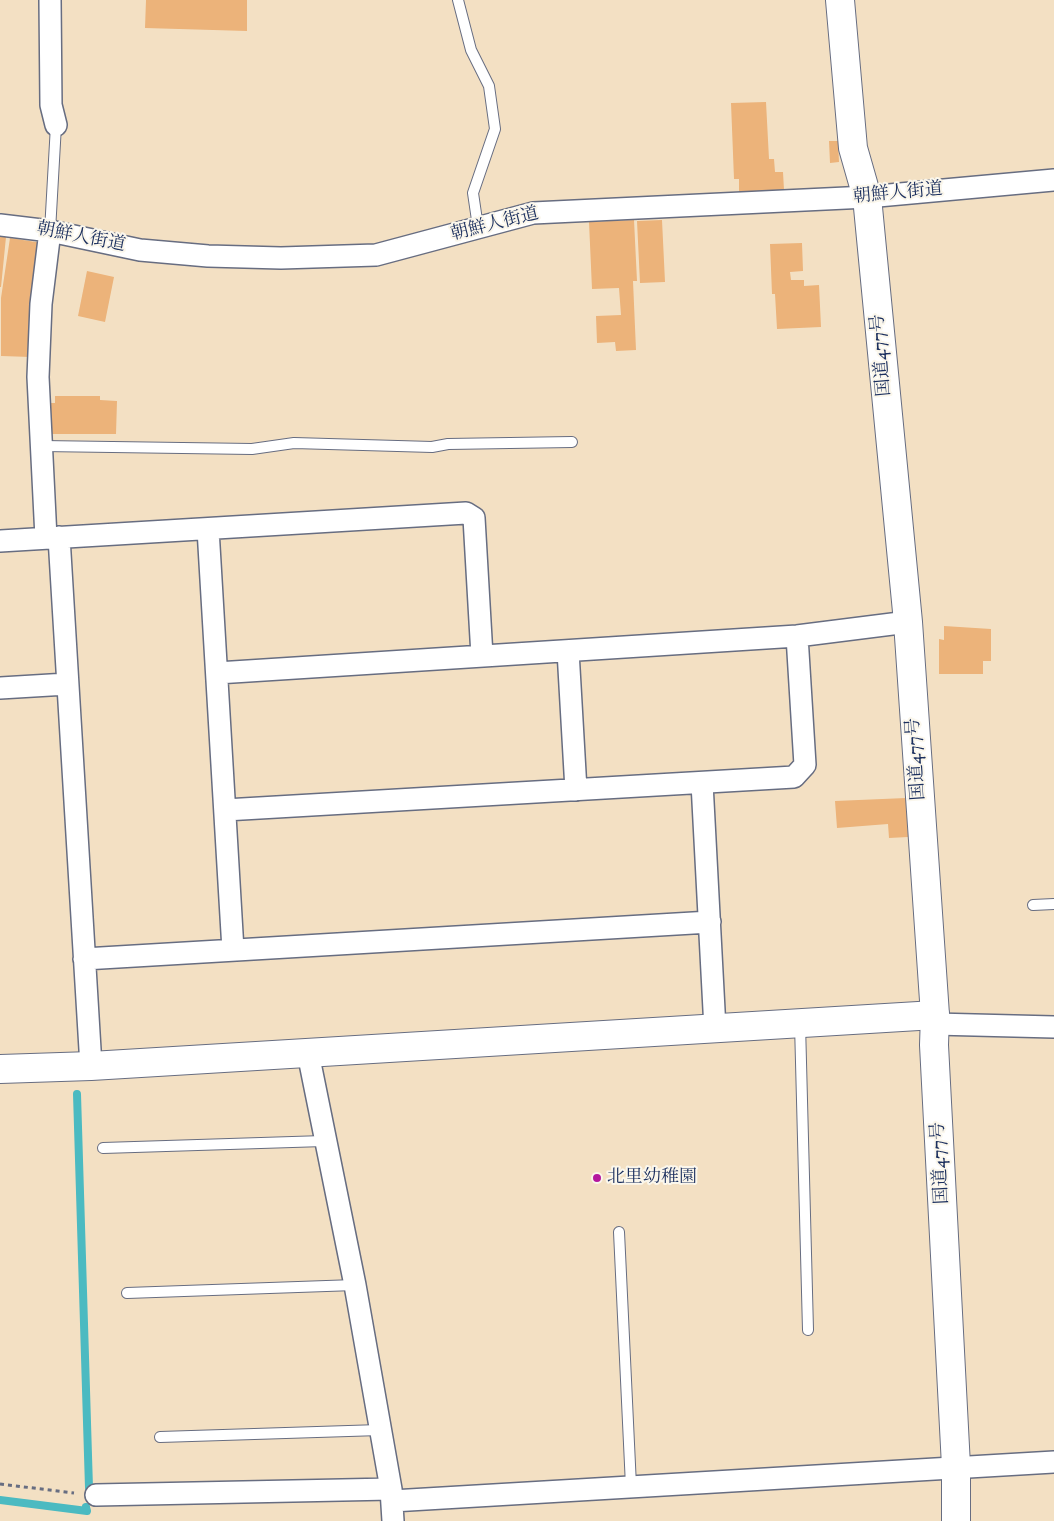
<!DOCTYPE html>
<html>
<head>
<meta charset="utf-8">
<style>
  body { margin:0 }
  canvas { display:block; background:#f3e0c3 }
</style>
</head>
<body>
<canvas width="1054" height="1521"></canvas>
<script>
const ctx = document.querySelector('canvas').getContext('2d');
ctx.lineJoin = 'round';
function strokePath(path, color, width, dash) { ctx.strokeStyle = color; ctx.lineWidth = width; ctx.lineCap = dash ? 'butt' : 'round'; ctx.setLineDash(dash || []); ctx.stroke(path); }
function fill(path, color) { ctx.fillStyle = color; ctx.fill(path, 'evenodd'); }
function label(font, color, halo, rows, align = 'center') {
  ctx.font = font + ' "IM FELL DW Pica","Noto Serif JP",serif'; ctx.lineWidth = 4; ctx.setLineDash([]); ctx.textBaseline = 'middle'; ctx.strokeStyle = halo; ctx.fillStyle = color; for (const [text, x, y, turn = 0] of rows) {
    ctx.save(); ctx.translate(x, y); ctx.rotate((+turn || 0) * Math.PI / 180); ctx.textAlign = isNaN(turn) ? turn : align; if (halo) ctx.strokeText(text, 0, 0); ctx.fillText(text, 0, 0); ctx.restore();
  }
}
strokePath(new Path2D(`
  M77,1094L89,1488
  M0,1500L87,1511L86,1507`), '#4bbac1', 8);
fill(new Path2D(`
  M146,0H247V31L145,28Z
  M766,102L769,159H774L775,172H783L784,190L739,192V179H734L731,103Z
  M829,141H838L839,162L830,163Z
  M634,220L637,281H633L636,350L616,351L615,342L597,343L596,316L621,315L619,288L592,289L589,222Z
  M662,220L665,282L640,283L637,221Z
  M0,236L6,237L1,287H0Z
  M10,238L42,243L31,357L1,356V298Z
  M802,243L803,271L790,272L791,280H804V286L819,285L821,327L777,329L775,294H772L770,244Z
  M87,271L114,277L105,322L78,316Z
  M55,396H100V400L117,401L116,434H46L47,403H55Z
  M944,626L991,629V661H983V674H939V639L944,640Z
  M906,798L908,837L889,838L888,824L837,828L835,801Z`), '#ecb37a');
const lane = new Path2D(`
  M458,0L471,50L489,86L495,129L473,193L478,227
  M50,231L56,125
  M42,446L252,449L294,443L432,447L448,444L572,442
  M1033,905L1054,904
  M800,1024L808,1330
  M103,1148L324,1141
  M619,1232L631,1486
  M127,1293L355,1285
  M160,1437L380,1430`);
const street = new Path2D(`
  M50,0L51,105L56,125
  M0,225L50,231L140,250L208,256L281,258L376,255L533,213L867,197L1054,180
  M208,529L233,950
  M59,537L91,1066
  M46,538L38,377L41,304L50,231
  M0,541L466,513L474,518L482,656
  M568,651L576,790
  M217,673L797,636L908,622
  M0,688L67,684
  M702,783L715,1029
  M225,810L794,777L805,765L797,636
  M84,959L710,922
  M935,1024L1054,1027
  M308,1053L355,1285L391,1489L393,1521
  M96,1495L391,1489
  M392,1501L1054,1462`);
const secondary = new Path2D(`
  M0,1069L91,1066L935,1015`);
const highway = new Path2D(`
  M840,0L853,148L867,197L908,622L935,1015L934,1045L956,1466V1521`);
strokePath(lane, '#676d81', 12);
strokePath(street, '#676d81', 24);
strokePath(secondary, '#676d81', 30);
strokePath(highway, '#676d81', 30);
strokePath(new Path2D(`
  M0,1484L74,1493`), '#676d81', 3, [4, 4]);
strokePath(lane, '#fff', 10);
strokePath(street, '#fff', 21);
strokePath(secondary, '#fff', 28);
strokePath(highway, '#fff', 28);
for (const [x, y, r, color] of [
  [597,1178,5,"#b5179e"]
]) { const dot = new Path2D(); dot.arc(x, y, r, 0, 2 * Math.PI); ctx.fillStyle = color; ctx.fill(dot); strokePath(dot, '#fbf7ec', 2); }
label('18px', '#1b2f5e', '#fbf7ec', [
  ["朝鮮人街道",898,194,-5],
  ["朝鮮人街道",495,225,-14],
  ["朝鮮人街道",81,238,11],
  ["国道477号",882,355,-95],
  ["国道477号",917,759,-94],
  ["国道477号",941,1163,-93]
]);
label('18px', '#1b2f5e', '#fbf7ec', [
  ["北里幼稚園",607,1178]
], 'left');
</script>
</body>
</html>
